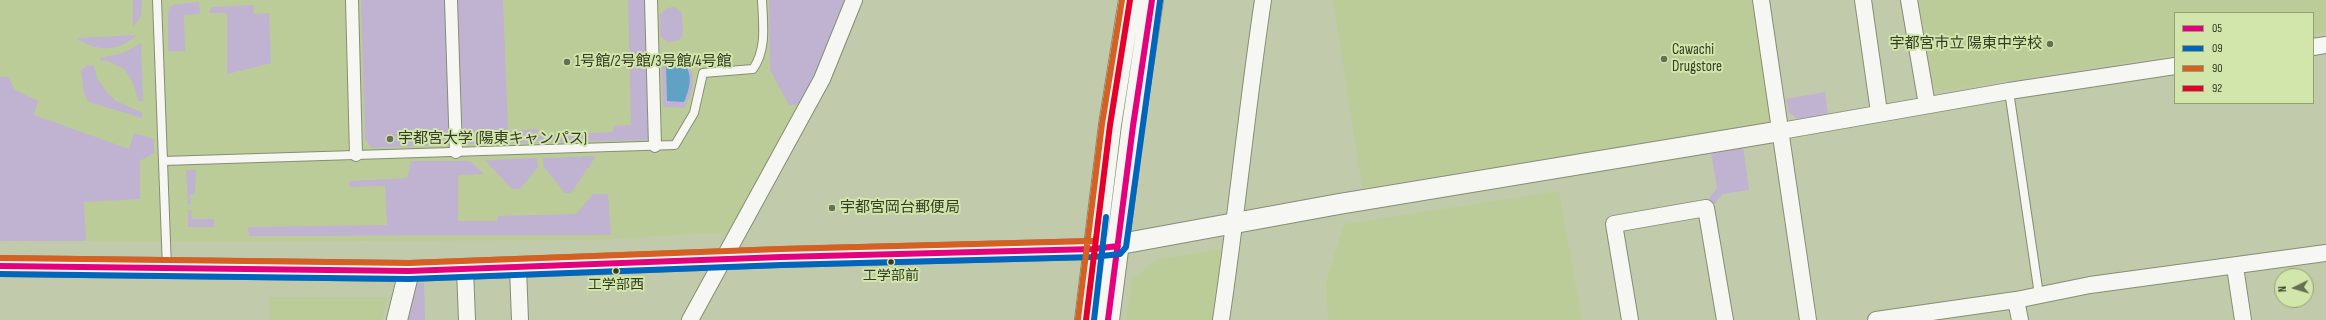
<!DOCTYPE html>
<html>
<head>
<meta charset="utf-8">
<style>
  body { margin:0 }
  #map { position:relative; width:2326px; height:320px; overflow:hidden; background:#c1cbab; font-family:"Sofia Sans Condensed",sans-serif }
  canvas { display:block }
  .legend { position:absolute; left:2174px; top:12px; width:140px; height:92px; box-sizing:border-box; background:#d2e5aa; border:1px solid #93a175; margin:0; padding:5px 7px; list-style:none; font-size:12px; color:#353c25 }
  .legend li { display:flex; align-items:center; gap:8px; height:20px }
  .legend b { width:20px; border:1px solid #93a175 }
  .north { position:absolute; left:2274px; top:268px; width:40px; height:40px; box-sizing:border-box; background:#d2e5aa; border:1px solid #93a175; border-radius:50%; rotate:265deg; font-size:11px; font-weight:700; line-height:16px; text-align:center; color:#353c25 }
  .north::after { content:''; display:block; margin:auto; width:14px; height:18px; background:#666e54; clip-path:polygon(50% 0,100% 100%,50% 72%,0 100%) }
</style>
</head>
<body>
<div id="map">
<canvas width="2326" height="320"></canvas>
<ul class="legend">
<li><b style="height:5px;background:#e5007d"></b>05</li>
<li><b style="height:5px;background:#0065bd"></b>09</li>
<li><b style="height:5px;background:#d65f22"></b>90</li>
<li><b style="height:5px;background:#e4002b"></b>92</li>
</ul>
<div class="north">N</div>
</div>
<script>
const ctx = document.querySelector('canvas').getContext('2d');
ctx.lineJoin = 'round';
function fill(path, color) { ctx.fillStyle = color; ctx.fill(path, 'evenodd'); }
function strokePath(path, color, width, dash) { ctx.strokeStyle = color; ctx.lineWidth = width; ctx.lineCap = dash ? 'butt' : 'round'; ctx.setLineDash(dash || []); ctx.stroke(path); }
function label(font, color, halo, rows, align = 'center') {
  ctx.font = font + ' "Sofia Sans Condensed","Noto Sans JP",sans-serif'; ctx.lineWidth = 4; ctx.setLineDash([]); ctx.textBaseline = 'middle'; ctx.strokeStyle = halo; ctx.fillStyle = color; for (const [text, x, y, turn = 0] of rows) {
    ctx.save(); ctx.translate(x, y); ctx.rotate((+turn || 0) * Math.PI / 180); ctx.textAlign = isNaN(turn) ? turn : align; if (halo) ctx.strokeText(text, 0, 0); ctx.fillText(text, 0, 0); ctx.restore();
  }
}
fill(new Path2D(`
  M0,0H850L831,45L730,232L595,240L190,242L0,241Z
  M1333,0H1754L1773,123L1362,188Z
  M1919,0H2326V32L2313,34V13H2175V55L1941,91L1931,82Z
  M1559,191L1582,320H1328L1326,282L1344,224Z
  M1221,249L1213,320H1126L1131,281L1155,260Z
  M270,297H388L382,320H270Z`), '#bccc99');
fill(new Path2D(`
  M133,0H142L141,16L133,27Z
  M361,0H445L450,141L444,145L372,148L365,139Z
  M457,0H503L508,131L537,129L538,135L613,132V126L631,125L628,0H646L651,135L645,140L467,144L463,140Z
  M769,0H848L801,104L789,105L770,70Z
  M199,2L200,14L184,15L185,51H168V13L169,7L177,4Z
  M253,5L254,14L269,13L271,63L227,74V13H209L211,7Z
  M674,7L682,13L683,35L678,41L667,42L660,35V15L667,8Z
  M137,35C118,52 97,52 76,38Z
  M141,43L143,101H139L131,79L124,69L108,61H100V58L123,53Z
  M686,53C695,73 696,89 684,108L663,107L661,55Z
  M87,65L94,66L97,78L107,92L116,101L143,113L142,118L89,102L84,94L81,71Z
  M0,77H8L15,90L38,101L34,115L129,149L134,133L154,139V153L140,161V199L84,202L86,241H0Z
  M1825,92L1828,115L1798,119L1789,113L1786,99Z
  M1743,146L1749,190L1722,194L1714,205L1707,201L1717,188L1711,152Z
  M596,156L571,193H565L543,166V158Z
  M537,158L538,167L520,189H512L485,160Z
  M411,161H470L484,174L458,175V221H497L498,216L576,214L593,194H608L611,235L249,236L248,227L387,225L385,186L349,187V181L407,178Z
  M186,170H196L195,194H190L191,204L188,205Z
  M188,210H191L192,219H214V227H188Z
  M424,283L425,320H406L415,284Z`), '#c0b2d1');
fill(new Path2D(`
  M684,62C693,76 690,87 684,102L667,101L666,64Z`), '#60a2c4');
const service = new Path2D(`
  M157,0L167,269
  M2009,91L2039,295
  M163,161L675,145L694,113L703,73L753,69C767,49 763,24 762,0`);
const pedestrian = new Path2D(`
  M352,0L356,155
  M451,0L456,152
  M651,0L655,146`);
const minor = new Path2D(`
  M1761,0L1808,320
  M1863,0L1879,112
  M1909,0L1927,105
  M2313,47L2326,45
  M1781,131L2009,91L2175,66
  M2235,267L2243,320
  M518,268L520,320
  M465,269L467,320
  M2016,300L2020,320
  M690,320L822,79L854,0
  M1221,320C1237,213 1247,106 1263,0
  M1630,320L1614,224L1706,208L1725,320
  M1876,320L2016,300L2090,285L2326,253`);
const tertiary = new Path2D(`
  M0,266L409,271L781,257L1093,249L1339,204L1781,131
  M397,320L409,271`);
const trunk = new Path2D(`
  M1086,320L1110,125L1130,0
  M1108,320L1133,126L1152,0`);
strokePath(service, '#868d74', 10);
strokePath(pedestrian, '#868d74', 14);
strokePath(minor, '#868d74', 18);
strokePath(tertiary, '#868d74', 22);
strokePath(trunk, '#868d74', 24);
strokePath(service, '#f6f7f2', 8);
strokePath(pedestrian, '#f6f7f2', 12);
strokePath(minor, '#f6f7f2', 16);
strokePath(tertiary, '#f6f7f2', 20);
strokePath(trunk, '#f6f7f2', 22);
strokePath(new Path2D(`
  M0,266L409,271L781,257L1093,249L1118,246
  M1108,320L1133,126L1152,0`), '#e5007d', 6);
strokePath(new Path2D(`
  M0,274L409,279L781,265L1093,257L1120,254L1126,247L1160,1
  M1094,320L1106,217`), '#0065bd', 6);
strokePath(new Path2D(`
  M0,258L409,263L781,249L1093,241
  M1078,319L1102,124L1122,0`), '#d65f22', 6);
strokePath(new Path2D(`
  M1086,320L1110,125L1130,0`), '#e4002b', 6);
for (const [x, y, r, color] of [
  [2050,44,4,"#666e54"],
  [1664,59,4,"#666e54"],
  [567,62,4,"#666e54"],
  [390,139,4,"#666e54"],
  [832,208,4,"#666e54"],
  [891,262,3.5,"#353c25"],
  [616,271,3.5,"#353c25"]
]) { const dot = new Path2D(); dot.arc(x, y, r, 0, 2 * Math.PI); ctx.fillStyle = color; ctx.fill(dot); strokePath(dot, '#d2e5aa', 1.5); }
label('14px', '#353c25', '#d2e5aa', [
  ["工学部前",891,276],
  ["工学部西",616,285]
]);
label('15px', '#353c25', '#d2e5aa', [
  ["宇都宮市立 陽東中学校",2042,44,"right"],
  ["Cawachi",1672,50],
  ["Drugstore",1672,67],
  ["1号館/2号館/3号館/4号館",575,62],
  ["宇都宮大学 (陽東キャンパス)",398,139],
  ["宇都宮岡台郵便局",840,208]
], 'left');
</script>
</body>
</html>
